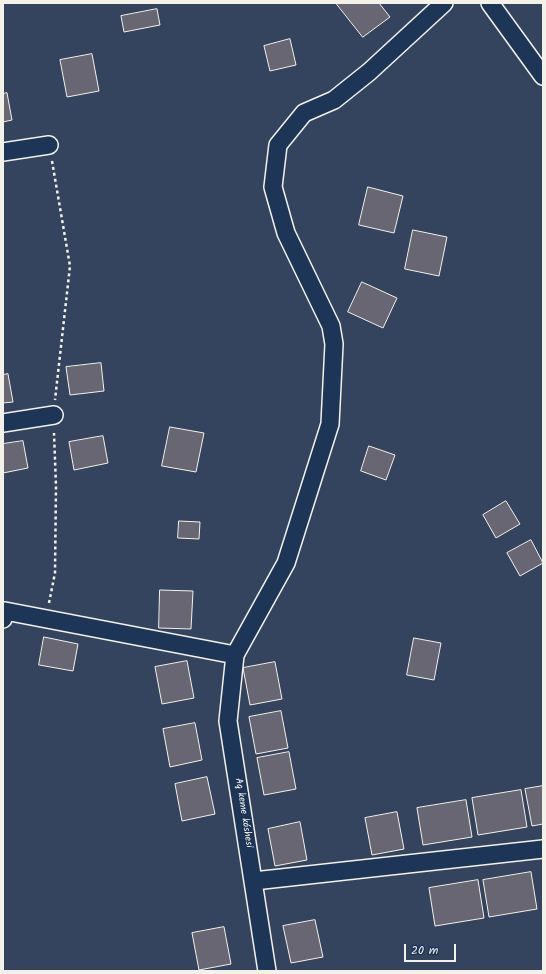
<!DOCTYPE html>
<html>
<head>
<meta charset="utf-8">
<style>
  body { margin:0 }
  #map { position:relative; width:546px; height:974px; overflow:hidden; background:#34445f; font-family:Kalam,sans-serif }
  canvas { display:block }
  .frame { position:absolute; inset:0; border:4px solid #f4f1e8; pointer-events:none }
  .scale { position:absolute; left:404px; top:944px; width:52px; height:18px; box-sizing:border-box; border:2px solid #f4f1e8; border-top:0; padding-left:5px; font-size:12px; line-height:14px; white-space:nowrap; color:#f4f1e8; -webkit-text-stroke:3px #1d3557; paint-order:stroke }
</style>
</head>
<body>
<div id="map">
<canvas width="546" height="974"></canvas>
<div class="frame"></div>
<div class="scale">20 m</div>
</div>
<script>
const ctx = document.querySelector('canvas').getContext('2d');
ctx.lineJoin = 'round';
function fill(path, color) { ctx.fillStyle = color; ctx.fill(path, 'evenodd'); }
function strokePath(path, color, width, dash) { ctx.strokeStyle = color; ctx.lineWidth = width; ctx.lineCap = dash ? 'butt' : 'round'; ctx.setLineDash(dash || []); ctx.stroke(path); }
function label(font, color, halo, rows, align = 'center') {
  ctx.font = font + ' Kalam,sans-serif'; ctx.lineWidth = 3.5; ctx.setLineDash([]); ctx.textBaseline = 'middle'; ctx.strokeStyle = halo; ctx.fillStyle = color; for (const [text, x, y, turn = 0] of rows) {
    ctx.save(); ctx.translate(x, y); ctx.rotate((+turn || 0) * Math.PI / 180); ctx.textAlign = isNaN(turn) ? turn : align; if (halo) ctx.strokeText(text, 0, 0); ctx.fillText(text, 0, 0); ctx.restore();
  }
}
const building = new Path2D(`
  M336,3H379L390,17L363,37Z
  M157,9L160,25L124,32L121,16Z
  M290,39L296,65L270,71L264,46Z
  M92,54L99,91L67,97L60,60Z
  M7,93L12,120L3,122V94Z
  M368,187L403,196L394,233L359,225Z
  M413,230L447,237L439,276L405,269Z
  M362,282L397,298L383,328L348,312Z
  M101,363L104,391L70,395L66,367Z
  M8,374L13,402L3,403V375Z
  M170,427L204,433L196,472L162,466Z
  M103,436L108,463L74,470L69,442Z
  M23,441L28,468L3,473V444Z
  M369,446L395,455L386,480L361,471Z
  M506,501L520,524L496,538L483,515Z
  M179,521L200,522L199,539L178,538Z
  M531,540L543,563L520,576L507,553Z
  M160,590L193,591L191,629L159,628Z
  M44,637L78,644L73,671L39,665Z
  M414,638L441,643L434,680L407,675Z
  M187,661L194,698L162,704L155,667Z
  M275,662L282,699L250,705L243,668Z
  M281,711L288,748L256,754L249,717Z
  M195,723L202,760L170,767L163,729Z
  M289,752L296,789L264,795L257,758Z
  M207,777L215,814L182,821L175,784Z
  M543,786V824L532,826L525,789Z
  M521,790L527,827L478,835L472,798Z
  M466,800L472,837L423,845L417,808Z
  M397,812L404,849L372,855L365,818Z
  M300,822L307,860L275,866L268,829Z
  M531,872L537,909L489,917L483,880Z
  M478,880L484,918L435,926L429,888Z
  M315,920L323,957L291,963L283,926Z
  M224,927L231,964L199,970L192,933Z`);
fill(building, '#686672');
strokePath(building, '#f4f1e8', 1);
const minor = new Path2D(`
  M490,3L543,76
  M3,152L49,145
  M3,423L54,415
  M3,619L5,611L235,655
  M254,881L543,849
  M267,971L228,721L235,655L286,563L330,424L334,344L331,326L286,233L273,187L278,145L304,113L334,100L369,72L444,3`);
strokePath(minor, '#f4f1e8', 20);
strokePath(new Path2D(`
  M52,161L70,266L55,400
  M49,603L55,573L56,486L54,433`), '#f4f1e8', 2.5, [3, 3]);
strokePath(minor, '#1d3557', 17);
label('10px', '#f4f1e8', '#1d3557', [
  ["Aq keme kóshesi",243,813,81]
]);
</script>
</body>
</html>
